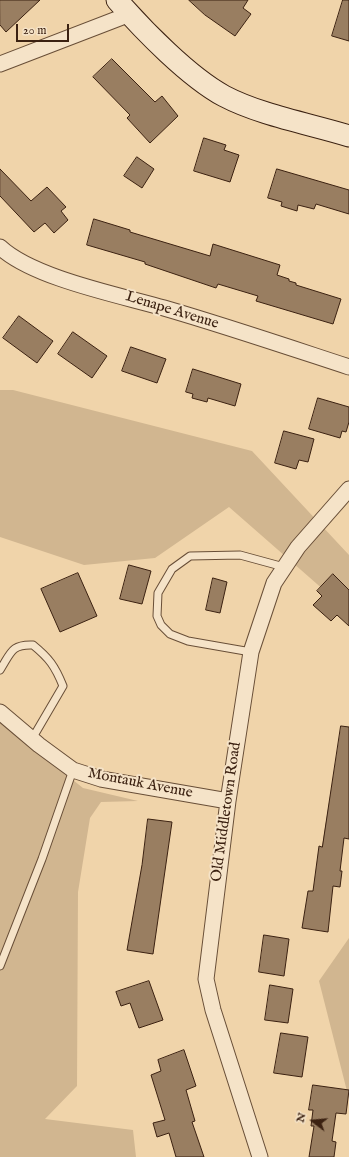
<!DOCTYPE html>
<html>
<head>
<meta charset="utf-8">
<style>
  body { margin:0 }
  #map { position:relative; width:349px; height:1157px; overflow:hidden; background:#f0d4aa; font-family:"IM FELL English",serif }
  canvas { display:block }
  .north { position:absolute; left:293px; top:1101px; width:40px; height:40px; -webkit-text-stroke:3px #f5e3c8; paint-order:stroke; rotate:286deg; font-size:11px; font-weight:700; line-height:16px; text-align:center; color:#3b2111 }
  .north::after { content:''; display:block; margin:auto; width:14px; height:18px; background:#3b2111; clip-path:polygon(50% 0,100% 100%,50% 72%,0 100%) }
  .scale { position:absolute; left:16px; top:24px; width:53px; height:18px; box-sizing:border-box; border:2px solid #3b2111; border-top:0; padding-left:5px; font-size:12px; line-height:14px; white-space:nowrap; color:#3b2111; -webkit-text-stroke:3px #f5e3c8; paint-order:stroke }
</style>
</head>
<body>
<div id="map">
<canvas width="349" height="1157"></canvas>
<div class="north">N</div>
<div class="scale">20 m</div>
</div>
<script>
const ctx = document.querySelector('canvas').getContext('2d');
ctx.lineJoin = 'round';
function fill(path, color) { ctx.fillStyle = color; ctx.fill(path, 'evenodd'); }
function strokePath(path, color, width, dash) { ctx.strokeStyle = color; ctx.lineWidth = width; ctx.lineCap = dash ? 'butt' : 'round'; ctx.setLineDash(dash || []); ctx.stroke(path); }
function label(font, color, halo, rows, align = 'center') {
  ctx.font = font + ' "IM FELL English",serif'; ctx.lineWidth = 4; ctx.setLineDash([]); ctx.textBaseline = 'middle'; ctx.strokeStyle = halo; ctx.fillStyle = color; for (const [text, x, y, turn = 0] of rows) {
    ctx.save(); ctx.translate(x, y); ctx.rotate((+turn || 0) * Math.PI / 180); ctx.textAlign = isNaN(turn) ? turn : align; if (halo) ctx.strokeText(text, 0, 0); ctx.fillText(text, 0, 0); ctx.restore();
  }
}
fill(new Path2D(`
  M0,390H13L252,451L349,555V612L229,507L155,558L84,565L0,537Z
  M0,722L83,788L138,801L101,802L90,818L78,892L77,1086L45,1119L133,1130L136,1157H0Z
  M349,938V1099L319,981Z`), '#d1b690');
const building = new Path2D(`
  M0,0H40L6,32L0,25Z
  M189,0H248L243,8L251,14L235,36L205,15Z
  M343,0H349V41L332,36Z
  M112,59L155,102L162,96L178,116L150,143L127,118L130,115L93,77Z
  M204,138L226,145L224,150L239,155L230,182L194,171Z
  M137,157L154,169L142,188L124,176Z
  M0,169L31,201L47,187L66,207L61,211L68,220L54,233L45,223L34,232L0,196Z
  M277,169L349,190V214L316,204L314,209L298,205L297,211L281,206L282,202L268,198Z
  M94,219L130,230V232L210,256L213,244L280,265L277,275L289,279V281L296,283V285L341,299L333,324L256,301L258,296L218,284L216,288L145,264V262L87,245Z
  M19,316L53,341L37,363L3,338Z
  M73,332L107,356L92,378L58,354Z
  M131,347L166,359L157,383L122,371Z
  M193,369L241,384L235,406L208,398L207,402L192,398L193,394L186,392Z
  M318,398L349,407V422L346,432L342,431L340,438L309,429Z
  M284,431L314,439L308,462L299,460L296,469L275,463Z
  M129,565L151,571L142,604L120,599Z
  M78,573L97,616L60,632L41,589Z
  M333,574L349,590V626L337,615L331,621L313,605L322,596L317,591Z
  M213,578L227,582L220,613L206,610Z
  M341,726L349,727V839L344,838L340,871H342L340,887L333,886L328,932L302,928L308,891H313L319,846L322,847Z
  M148,819L172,822L153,954L127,950L142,865Z
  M264,935L289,939L284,976L259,972Z
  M149,981L163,1020L139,1028L130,1003L121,1006L116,992Z
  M270,985L293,989L288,1023L265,1020Z
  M281,1033L308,1037L302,1077L274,1073Z
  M184,1050L196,1086L186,1090L195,1121L192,1122L204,1157H176L169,1133L157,1137L153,1123L165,1120L151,1075L161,1071L158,1060Z
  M313,1085L349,1090L346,1114L336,1113L332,1141L336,1142L334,1157H309L314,1126H311L313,1110H309Z`);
fill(building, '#997e61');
strokePath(building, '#3b2111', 1);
const lane = new Path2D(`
  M251,652L188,641L170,634L161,625L157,616L158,593L172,569L190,556L240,555L284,567
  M0,670C11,653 11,644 33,645C49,658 55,666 63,686L32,739
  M0,966L42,859L73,770`);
const street = new Path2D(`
  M0,64L130,14
  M0,247C33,278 119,295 164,308C226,326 288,347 349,367
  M0,712L39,745L73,770L101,779L228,801
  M260,1157L213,1010L206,979L228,801L251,652L274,583L298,547L349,489`);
const secondary = new Path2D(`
  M117,0C144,31 189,77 224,96C260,115 310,124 349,136`);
strokePath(lane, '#684e37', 9);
strokePath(street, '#684e37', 17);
strokePath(secondary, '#3b2111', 23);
strokePath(lane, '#f5e3c8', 7);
strokePath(street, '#f5e3c8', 15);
strokePath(secondary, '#f5e3c8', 21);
label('15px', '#3b2111', '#f5e3c8', [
  ["Lenape Avenue",172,311,17],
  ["Montauk Avenue",140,784,11],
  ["Old Middletown Road",227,812,-82]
]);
</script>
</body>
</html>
